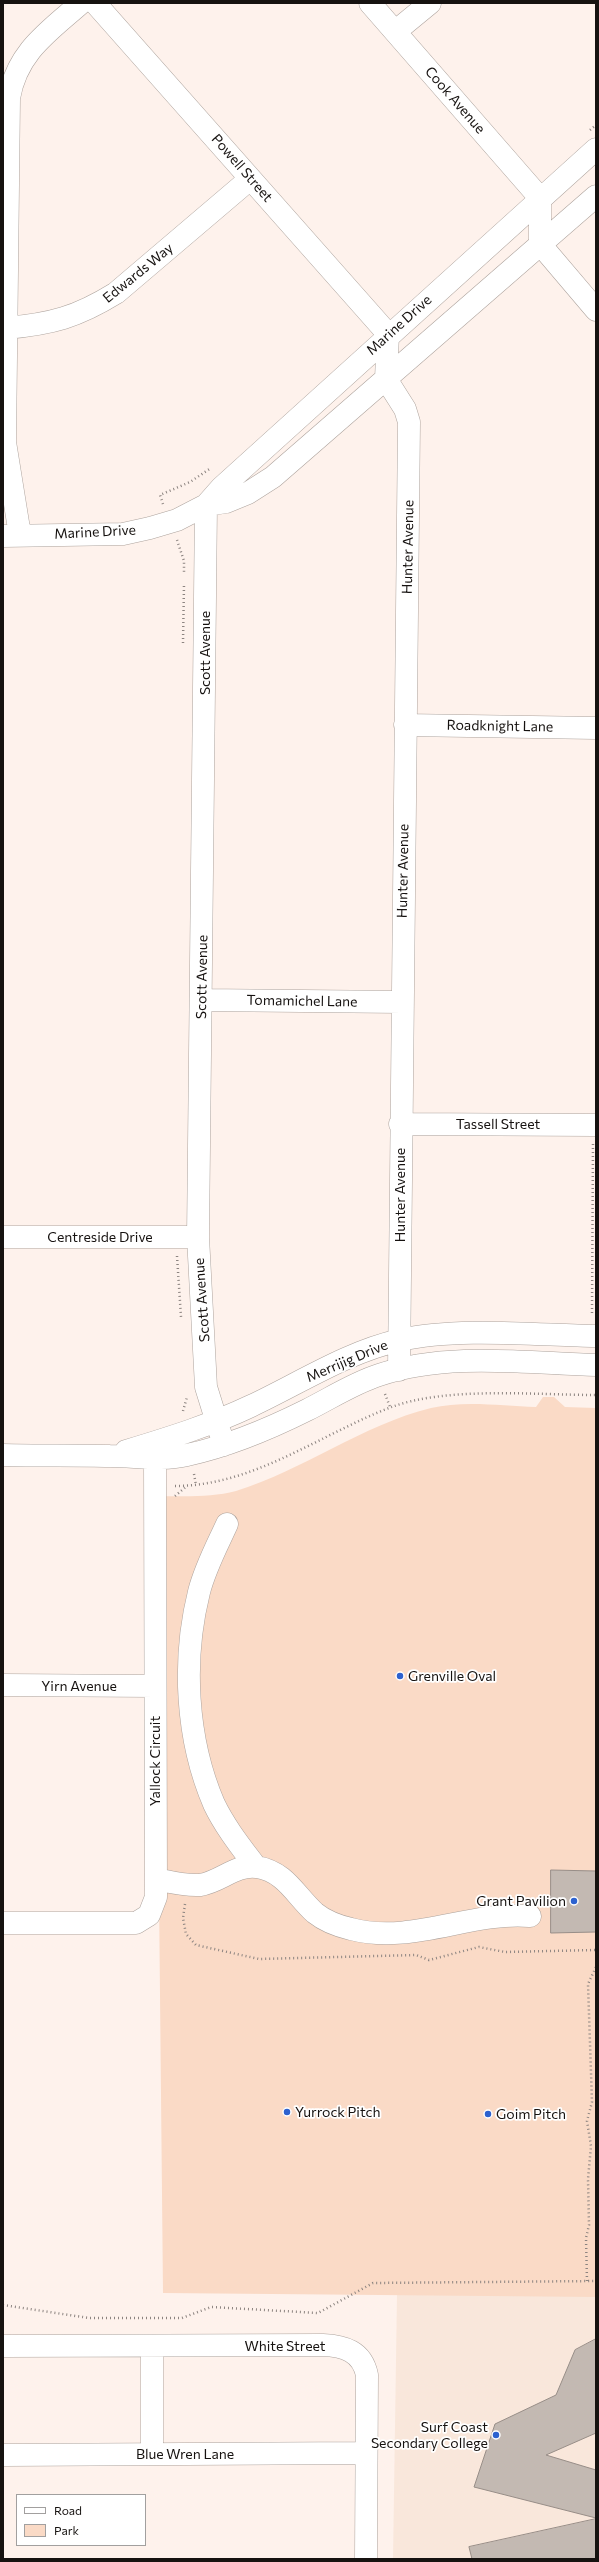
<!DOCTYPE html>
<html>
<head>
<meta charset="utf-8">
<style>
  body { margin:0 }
  #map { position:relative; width:599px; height:2562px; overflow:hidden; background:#fef2ec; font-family:Commissioner,sans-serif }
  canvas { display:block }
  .frame { position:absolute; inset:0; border:4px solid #161210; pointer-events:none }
  .legend { position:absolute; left:16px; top:2494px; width:130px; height:52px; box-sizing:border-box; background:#fff; border:1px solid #a2a09f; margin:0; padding:5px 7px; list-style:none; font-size:12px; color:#161210 }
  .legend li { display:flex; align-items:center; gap:8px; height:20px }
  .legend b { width:20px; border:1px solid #a2a09f }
</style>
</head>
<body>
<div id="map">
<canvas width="599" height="2562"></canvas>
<div class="frame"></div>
<ul class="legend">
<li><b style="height:5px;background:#fff"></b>Road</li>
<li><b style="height:11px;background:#fadac6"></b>Park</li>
</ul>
</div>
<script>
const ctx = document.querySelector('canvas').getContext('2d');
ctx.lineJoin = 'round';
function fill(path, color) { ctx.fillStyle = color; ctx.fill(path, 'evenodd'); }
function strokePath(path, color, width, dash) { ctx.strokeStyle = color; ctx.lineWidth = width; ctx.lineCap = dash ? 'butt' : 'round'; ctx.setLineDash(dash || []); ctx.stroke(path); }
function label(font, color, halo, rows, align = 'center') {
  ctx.font = font + ' Commissioner,sans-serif'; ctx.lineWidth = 3.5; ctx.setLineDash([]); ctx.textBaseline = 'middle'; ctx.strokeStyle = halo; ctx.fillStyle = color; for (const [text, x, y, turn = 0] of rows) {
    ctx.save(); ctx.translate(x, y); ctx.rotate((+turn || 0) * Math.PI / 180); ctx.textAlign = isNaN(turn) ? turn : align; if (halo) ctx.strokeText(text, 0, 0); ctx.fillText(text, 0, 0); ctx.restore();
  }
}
fill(new Path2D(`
  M397,2294L596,2296V2559H393Z`), '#f9e7db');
fill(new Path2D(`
  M543,1397H554L565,1407L596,1408V2297L163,2293L155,1496C181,1496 210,1498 236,1491C304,1470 362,1425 431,1408C464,1400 503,1406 536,1407Z`), '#fadac6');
const building = new Path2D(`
  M551,1870L596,1871V1932L551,1933Z
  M596,2339V2433L546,2455L596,2470V2518L474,2487L495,2424L556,2395L575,2350Z
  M596,2519V2559H472L469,2547Z`);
fill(building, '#c3b9b2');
strokePath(building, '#988e88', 1);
const minor = new Path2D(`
  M95,3L388,334L386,379L405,409L409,422L399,1370
  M370,3L540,198V244L596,310
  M396,31L430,3
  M6,328C52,324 77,317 116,293L250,179
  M206,505L198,1237L206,1387L224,1445
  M206,505L221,488L596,149
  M20,535L5,442L9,98C17,52 48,32 81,3
  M3,536L123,534L150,528L177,520L206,505L226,502L248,493L273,477L596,196
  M405,725L596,728
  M202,1000L402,1002
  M400,1124L596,1125
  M3,1237H198
  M126,1451C169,1438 211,1425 251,1406C300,1383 347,1352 400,1340C458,1327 536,1335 596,1336
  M3,1455C39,1456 75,1455 110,1456C136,1456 162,1461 187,1455C229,1446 269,1429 307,1410C331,1398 354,1383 379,1375C447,1352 526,1363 596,1365
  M227,1524C217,1546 205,1568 199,1592C182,1660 186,1739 214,1804C225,1827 241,1847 256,1867
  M3,1685L155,1686
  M156,1879C170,1882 185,1886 200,1885C221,1882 235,1864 257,1867C286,1872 295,1895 315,1913C325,1921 338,1926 351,1929C412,1945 470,1911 530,1916
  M3,1923H136L149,1915L156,1897L155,1458
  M3,2346L323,2345C344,2346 362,2351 367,2375L366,2559
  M152,2454V2346
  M3,2455L366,2453`);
strokePath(minor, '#ada39d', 23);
strokePath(new Path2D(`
  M590,130L596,125
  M163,504L160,495L190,482L211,468
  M177,540L184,561V574
  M183,643L184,584
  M177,1256L181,1317
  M592,1313L593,1143
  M385,1394L390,1407
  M183,1411L187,1397
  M194,1474L196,1485
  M175,1486C253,1486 319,1435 389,1408C445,1386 535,1395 596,1395
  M175,1496L187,1486
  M185,1904L183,1918L186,1934L196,1945L259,1959L416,1955L429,1960L479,1947L505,1952L596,1950
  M587,2281L586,2238L589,2225L588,2179L591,2146L587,2121L592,2102L588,1984L596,1967
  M3,2305L89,2318H182L211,2307L318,2313L373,2283L596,2281`), '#8c8480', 2.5, [1, 3]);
strokePath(minor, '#fff', 22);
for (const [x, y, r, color] of [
  [400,1676,4,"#2c61cf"],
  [574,1901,4,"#2c61cf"],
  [287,2112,4,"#2c61cf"],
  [488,2114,4,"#2c61cf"],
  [496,2435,4,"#2c61cf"]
]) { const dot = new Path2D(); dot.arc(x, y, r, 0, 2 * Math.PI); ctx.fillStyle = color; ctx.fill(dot); strokePath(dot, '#fff', 1.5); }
label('14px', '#161210', '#fff', [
  ["Cook Avenue",455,100,49],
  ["Powell Street",242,168,49],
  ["Edwards Way",138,273,-39],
  ["Marine Drive",399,325,-42],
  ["Marine Drive",95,532,-3],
  ["Hunter Avenue",408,547,-89],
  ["Scott Avenue",205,653,-90],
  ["Roadknight Lane",500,726,1],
  ["Hunter Avenue",403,871,-89],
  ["Scott Avenue",202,977,-89],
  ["Tomamichel Lane",302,1001,1],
  ["Tassell Street",498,1124],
  ["Hunter Avenue",400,1195,-90],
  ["Centreside Drive",100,1237],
  ["Scott Avenue",202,1300,-94],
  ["Merrijig Drive",347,1361,-23],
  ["Yirn Avenue",79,1686],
  ["Yallock Circuit",155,1761,-90],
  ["White Street",285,2346],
  ["Blue Wren Lane",185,2454]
]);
label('14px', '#161210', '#fff', [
  ["Grenville Oval",408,1676],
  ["Grant Pavilion",566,1901,"right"],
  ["Yurrock Pitch",295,2112],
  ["Goim Pitch",496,2114],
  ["Surf Coast",488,2427,"right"],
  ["Secondary College",488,2443,"right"]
], 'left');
</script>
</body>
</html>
